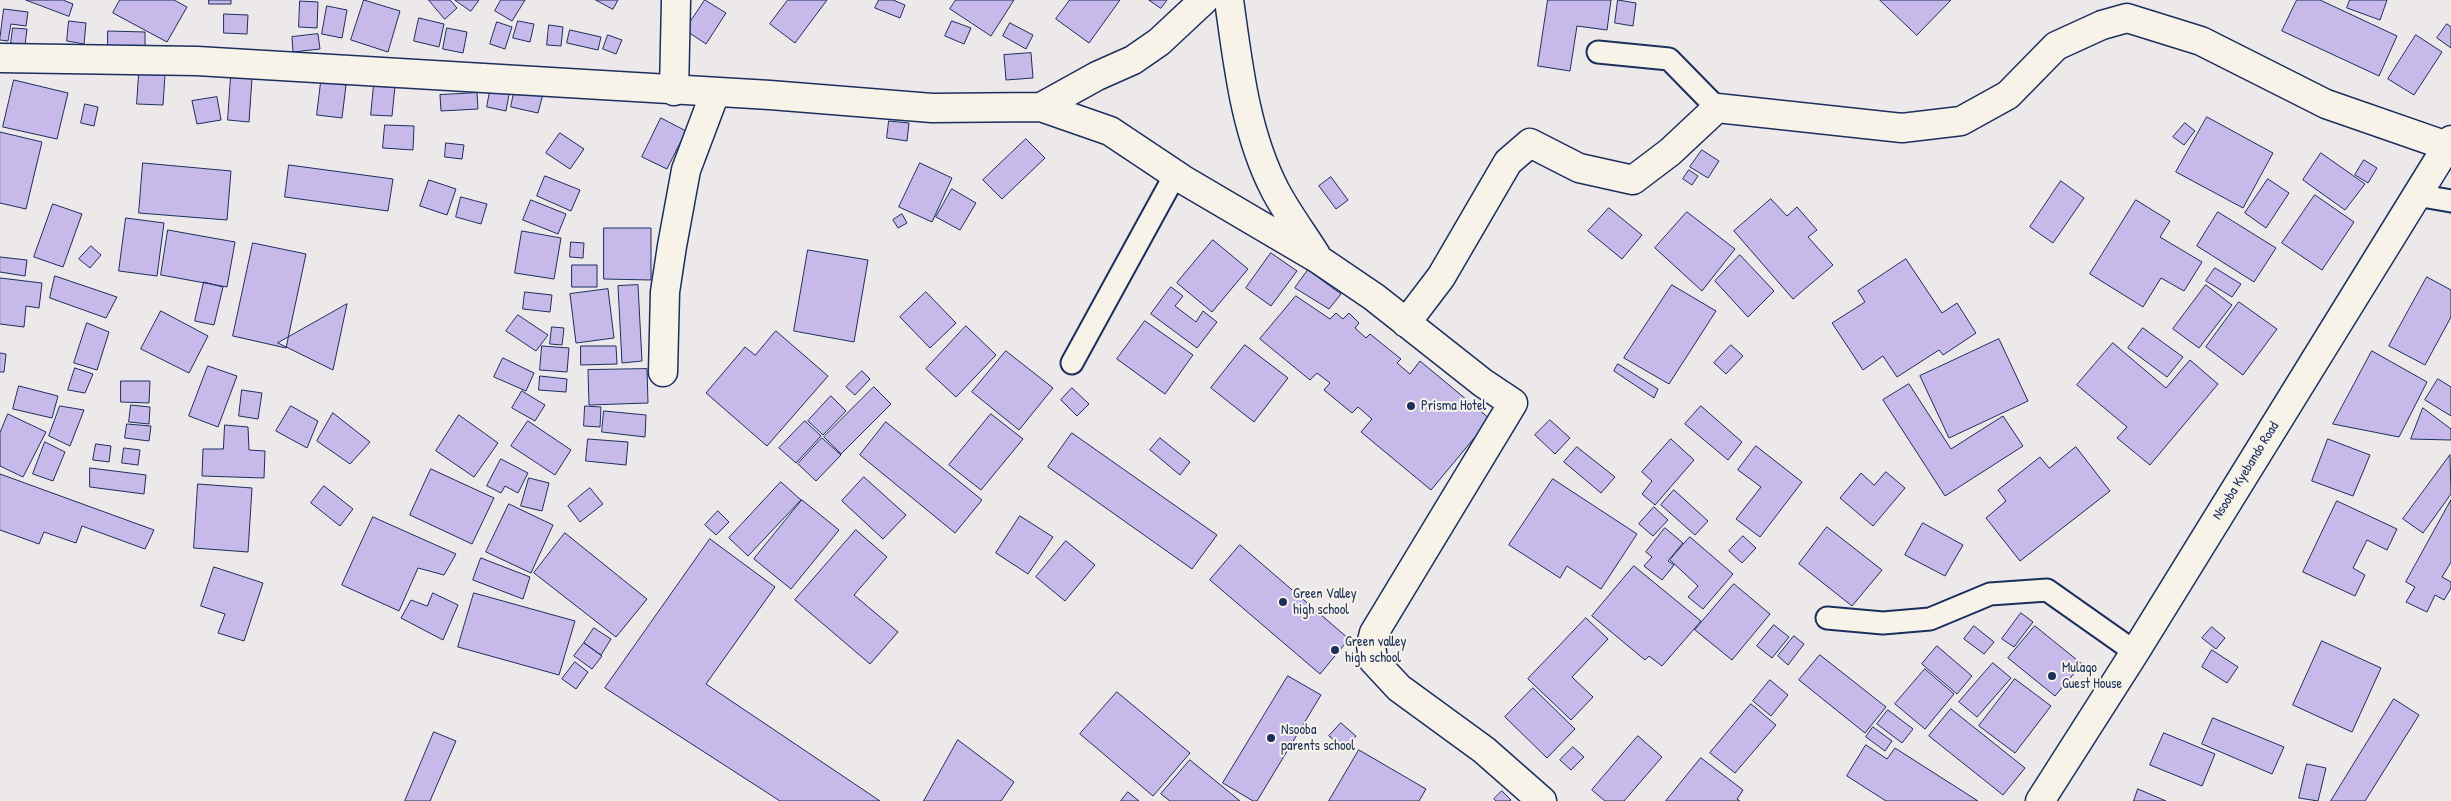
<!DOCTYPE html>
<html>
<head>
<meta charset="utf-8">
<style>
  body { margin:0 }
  canvas { display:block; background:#ede8e9 }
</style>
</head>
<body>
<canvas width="2451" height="801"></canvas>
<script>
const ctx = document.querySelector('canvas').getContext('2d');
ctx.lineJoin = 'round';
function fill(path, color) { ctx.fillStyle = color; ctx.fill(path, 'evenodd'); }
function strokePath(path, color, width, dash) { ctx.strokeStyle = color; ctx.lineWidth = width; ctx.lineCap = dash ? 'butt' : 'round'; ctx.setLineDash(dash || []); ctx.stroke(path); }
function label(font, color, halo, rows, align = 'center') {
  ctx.font = font + ' "Patrick Hand",sans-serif'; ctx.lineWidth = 4; ctx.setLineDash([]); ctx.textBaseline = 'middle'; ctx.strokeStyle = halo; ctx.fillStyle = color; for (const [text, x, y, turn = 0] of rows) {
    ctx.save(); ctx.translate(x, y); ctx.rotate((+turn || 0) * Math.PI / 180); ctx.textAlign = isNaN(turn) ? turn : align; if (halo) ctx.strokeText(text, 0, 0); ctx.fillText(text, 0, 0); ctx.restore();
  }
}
const building = new Path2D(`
  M26,0H63L73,4L69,16Z
  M120,0H174L187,7L167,42L113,13Z
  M209,0H231V4H209Z
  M364,0L400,11L388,52L351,40Z
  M429,0H450L457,8L445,19Z
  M455,0H479L471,11Z
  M501,0H525L512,21L495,11Z
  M596,0H618L613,9Z
  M705,0L726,13L706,44L685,30Z
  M788,0H827L795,43L770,24Z
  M879,0H893L905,5L900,18L875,8Z
  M956,0H1014L991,36L950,9Z
  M1070,0H1120L1089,43L1056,19Z
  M1149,0H1167L1161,8Z
  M1548,0H1611L1607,30L1577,26L1570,71L1538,66Z
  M1618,0L1636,3L1633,26L1615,23Z
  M1880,0H1951L1917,35Z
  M2297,0H2320L2397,36L2379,76L2282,31Z
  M2350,0H2387L2380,20L2347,8Z
  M300,1L318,2L317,28L299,27Z
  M327,6L347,10L342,38L322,34Z
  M4,9L28,12L26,26L11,24L8,41L0,40Z
  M224,14L248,15L247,34L224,33Z
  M419,18L444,24L439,47L414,41Z
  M69,21L86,23L84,44L67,41Z
  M518,21L534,24L530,42L513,38Z
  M952,21L971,28L964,44L945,36Z
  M497,22L512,27L505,49L490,44Z
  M1010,23L1033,35L1026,49L1003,36Z
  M2447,24L2451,27V48L2437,38Z
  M549,25L563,27L561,46L547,45Z
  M13,28L27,29L25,45L11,43Z
  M447,28L467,32L463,53L443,49Z
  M570,30L601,37L598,50L567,43Z
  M108,31L145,32V50H108Z
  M318,34L320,49L293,52L292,37Z
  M608,35L622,40L616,54L603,49Z
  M2416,35L2442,52L2414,95L2388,79Z
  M1031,53L1033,78L1006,80L1004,55Z
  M139,74L165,75L163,105L137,104Z
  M231,76L252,78L249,122L228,120Z
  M14,80L68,93L57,139L3,127Z
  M321,82L346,85L342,118L317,115Z
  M374,85L395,86L392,116L371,115Z
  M491,86L510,89L506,111L487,107Z
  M515,88L543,94L538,113L511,107Z
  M477,93L478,109L441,111L440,95Z
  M217,97L221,120L197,124L192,101Z
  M85,104L98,107L94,126L81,123Z
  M2207,117L2273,153L2243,208L2176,172Z
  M661,118L686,131L667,169L642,157Z
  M889,121L909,123L907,141L887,138Z
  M2185,123L2195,131L2184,145L2173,137Z
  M385,125L414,126L413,150L383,148Z
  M0,132L42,142L26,209L0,203Z
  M560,133L584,149L570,169L546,153Z
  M1026,139L1045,158L1002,199L983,180Z
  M446,143L464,145L462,159L445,157Z
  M1702,150L1719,161L1708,178L1690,167Z
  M2321,153L2365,184L2345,210L2303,180Z
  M2364,160L2377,168L2368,183L2355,175Z
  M143,163L231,171L227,220L139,213Z
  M920,163L952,178L932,222L899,207Z
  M289,165L393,179L388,211L285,197Z
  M1689,170L1698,176L1692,185L1683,179Z
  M545,176L580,190L571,211L537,196Z
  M1331,177L1348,200L1336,209L1319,186Z
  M2268,179L2289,193L2266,228L2245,213Z
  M429,180L456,189L447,215L420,206Z
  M2061,181L2084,198L2053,243L2030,227Z
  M952,189L976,203L960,230L936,217Z
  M2315,195L2354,222L2322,270L2282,243Z
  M461,197L487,204L481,224L456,217Z
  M1771,199L1787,216L1797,207L1817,230L1808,237L1833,265L1793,299L1734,231Z
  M531,200L566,214L558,234L523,220Z
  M2136,200L2170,221L2160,237L2202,262L2184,291L2161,278L2143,307L2090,274Z
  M53,204L82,214L63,267L34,257Z
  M1609,208L1642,235L1622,259L1588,231Z
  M1687,212L1735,249L1702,291L1655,248Z
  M2218,212L2276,248L2254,282L2197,246Z
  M902,214L907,223L898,228L893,220Z
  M126,218L164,223L157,276L119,271Z
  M604,228H651V280L604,279Z
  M168,230L235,242L227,287L161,275Z
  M522,231L561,238L554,279L515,273Z
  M1213,240L1248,269L1212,312L1177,283Z
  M571,242L584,243L583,258L570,257Z
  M253,243L306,254L286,348L233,336Z
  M91,246L101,255L90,268L79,259Z
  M808,250L868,260L854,342L794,331Z
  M1271,253L1297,271L1271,306L1246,288Z
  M1740,255L1774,291L1748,317L1715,281Z
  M0,257L27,260L25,276L0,272Z
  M1906,259L1942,313L1957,303L1976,333L1943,355L1939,350L1897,377L1883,356L1863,370L1832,323L1865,302L1858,291Z
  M572,265H597V287H572Z
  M2215,268L2241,284L2232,297L2206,281Z
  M1308,270L1341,294L1329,309L1295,288Z
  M55,276L117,297L106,318L50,298Z
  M2427,277L2451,290V317L2425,365L2389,346Z
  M0,278L42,283L39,308L26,306L24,327L0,324Z
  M204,282L223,287L214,325L195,321Z
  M638,285L642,361L622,363L618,286Z
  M1672,285L1716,311L1669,384L1624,358Z
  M2206,285L2232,305L2199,348L2173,329Z
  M1171,287L1183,296L1175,306L1196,322L1203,311L1217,322L1197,348L1151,314Z
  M608,289L614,338L576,343L570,294Z
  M525,292L552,295L550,312L523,309Z
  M926,292L956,323L930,348L900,317Z
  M1296,296L1330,319L1336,313L1343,319L1349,313L1359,323L1355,328L1366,338L1370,334L1401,359L1397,363L1410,374L1420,361L1490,419L1431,490L1361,432L1372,419L1358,407L1352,413L1324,390L1330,383L1317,373L1310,380L1260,339Z
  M2239,302L2277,329L2243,375L2206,347Z
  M347,304L333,370L278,343Z
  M161,311L208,336L189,373L141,349Z
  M518,315L548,335L536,351L506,331Z
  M1145,321L1193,355L1165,394L1117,359Z
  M87,323L109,332L97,370L74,363Z
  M966,326L996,355L956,397L926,369Z
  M552,327L564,328L562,345L550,344Z
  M2143,328L2183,357L2167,377L2128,348Z
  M776,331L828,376L767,446L706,393L745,347L755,355Z
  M1999,339L2028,401L1949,438L1920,376Z
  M2113,343L2166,388L2190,360L2218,384L2150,465L2117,438L2127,427L2077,385Z
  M1245,345L1288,378L1254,422L1211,388Z
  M1731,345L1743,356L1726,374L1714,363Z
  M542,346L569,348L567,372L540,370Z
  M581,346H616L617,364L581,365Z
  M1006,351L1053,388L1019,430L972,392Z
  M2372,351L2427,382L2399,437L2333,424Z
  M0,353L6,354L4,372H0Z
  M503,358L534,373L526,391L494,377Z
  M1618,364L1658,389L1654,398L1614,371Z
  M208,366L237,376L218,427L189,416Z
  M75,368L93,374L85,393L68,390Z
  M647,369L648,403L589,405L588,370Z
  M862,371L870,379L855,395L846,387Z
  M540,376L567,379L566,392L539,390Z
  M2438,379L2451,387V416L2425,400Z
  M121,381H150L149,403L121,402Z
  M1909,384L1951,449L2003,416L2023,446L1945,496L1883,400Z
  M19,386L58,396L52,418L13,409Z
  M874,387L891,404L841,454L824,437Z
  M1072,388L1089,404L1077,416L1061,400Z
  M242,390L262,393L258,419L239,416Z
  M522,391L545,405L535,421L512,408Z
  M831,396L846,411L823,435L808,421Z
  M131,405L150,407L149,424L129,422Z
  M60,406L84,410L70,446L49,436Z
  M291,406L318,421L307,448L276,431Z
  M585,406L601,407L600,427L584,426Z
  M1701,406L1742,442L1728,460L1685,424Z
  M2423,408L2451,429V440L2411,439Z
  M604,411L646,415L645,437L602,432Z
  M333,413L370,442L350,464L317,441Z
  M8,414L46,432L23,477L0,466V433Z
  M991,414L1023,439L981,490L949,465Z
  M459,415L498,443L474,477L436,451Z
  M1550,420L1570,438L1555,454L1535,435Z
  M528,421L571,450L555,475L511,446Z
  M805,421L821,436L796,463L779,448Z
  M886,422L982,500L955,533L860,455Z
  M127,424L151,426L149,441L125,438Z
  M225,425L248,427L249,450L265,451L264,478L202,476L203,449H223Z
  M1072,433L1217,535L1192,569L1048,467Z
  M822,438L841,455L816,481L798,464Z
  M1160,438L1190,462L1180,475L1150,450Z
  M588,439L628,442L626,465L586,461Z
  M1671,439L1694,460L1655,505L1642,494L1652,481L1642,472Z
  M2328,439L2370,455L2353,496L2312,481Z
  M45,442L65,452L53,481L33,474Z
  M96,444L111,446L109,462L93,460Z
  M1756,446L1802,482L1760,537L1736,519L1761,487L1738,470Z
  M1577,447L1615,477L1601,493L1564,462Z
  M2076,447L2110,491L2020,561L1986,518L2006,501L1998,490L2040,457L2049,468Z
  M124,448L140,450L138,465L122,463Z
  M2450,455L2451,494L2423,533L2403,519Z
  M501,459L528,473L518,493L505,486L501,493L487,486Z
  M90,468L146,475L144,494L90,487Z
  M431,469L494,498L472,544L410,515Z
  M1886,472L1905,488L1873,526L1840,498L1861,473L1874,485Z
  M0,474L154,530L145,549L82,526L76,543L44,532L39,544L0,530Z
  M864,477L906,515L883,539L842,501Z
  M529,478L549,483L542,511L521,506Z
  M1553,479L1637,534L1601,589L1567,566L1560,578L1509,545Z
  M781,482L801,500L748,556L729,538Z
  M198,484L252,488L248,552L194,548Z
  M324,486L353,509L340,526L311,503Z
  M590,488L603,504L580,522L568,506Z
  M1674,490L1708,521L1695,535L1661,505Z
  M802,500L839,530L791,589L754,559Z
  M2451,500V562L2442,577L2451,582V588L2444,600L2435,595L2427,612L2406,602L2415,587L2406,582Z
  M2337,501L2397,529L2387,550L2367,540L2353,568L2365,575L2355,596L2303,572Z
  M509,504L553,525L531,573L486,552Z
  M1654,507L1668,520L1653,536L1639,524Z
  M718,511L729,522L716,535L705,525Z
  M1020,516L1053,537L1028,574L996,553Z
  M373,517L456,554L444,575L418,568L399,611L342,585Z
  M1923,523L1963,545L1945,576L1905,555Z
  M1827,527L1882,570L1852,606L1799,564Z
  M1665,528L1683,543L1668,561L1674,565L1662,580L1644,566L1652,557L1646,552Z
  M856,530L887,557L854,595L898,632L870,664L795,600Z
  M565,533L647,599L616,637L534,573Z
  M1743,536L1756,548L1742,563L1729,551Z
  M1690,537L1733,574L1703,609L1688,597L1698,586L1670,560Z
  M710,539L775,587L706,684L880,801H780L605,688Z
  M1066,541L1095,565L1065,601L1036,577Z
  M1240,545L1349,639L1320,674L1210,580Z
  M481,558L530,577L523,599L473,580Z
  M1634,566L1701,621L1662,666L1649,656L1645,660L1592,616Z
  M214,567L263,583L244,641L218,633L225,614L201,606Z
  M1734,584L1770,614L1732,660L1695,630Z
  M433,593L458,605L443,640L401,618L411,600L427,606Z
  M474,593L575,621L559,675L458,647Z
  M2021,613L2033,622L2014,647L2002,639Z
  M1586,618L1608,639L1572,677L1593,697L1571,720L1528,679Z
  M1774,625L1789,637L1772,658L1757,646Z
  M1974,626L1994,642L1984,654L1964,639Z
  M2035,626L2082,664L2055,696L2008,658Z
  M2212,627L2225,638L2216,649L2202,638Z
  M594,628L611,639L601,655L584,643Z
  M1794,636L1804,644L1788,665L1778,656Z
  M2322,641L2381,668L2352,732L2293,705Z
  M584,643L602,656L592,669L574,656Z
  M1937,646L1972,676L1957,694L1922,664Z
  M2212,650L2238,667L2227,683L2202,667Z
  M1820,655L1886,707L1865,733L1799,680Z
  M575,662L588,672L576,689L562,679Z
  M1993,663L2011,678L1977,717L1959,702Z
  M1925,669L1954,694L1925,729L1895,704Z
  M1288,676L1321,695L1257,801H1253L1223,783Z
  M2015,679L2051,706L2015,753L1979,726Z
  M1770,680L1788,695L1771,716L1753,701Z
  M1533,688L1575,729L1547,758L1505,717Z
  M1117,692L1190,753L1153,796L1080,734Z
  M2394,699L2419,715L2365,801H2331Z
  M1751,704L1776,725L1735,773L1710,753Z
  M1951,709L2025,768L2003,795L1929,736Z
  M1888,710L1913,729L1902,743L1877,724Z
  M2213,718L2284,747L2272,774L2202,744Z
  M1341,723L1356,736L1344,749L1329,736Z
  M1873,727L1892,741L1885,751L1866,737Z
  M434,732L456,741L430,801H405Z
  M2164,733L2215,754L2202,786L2150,765Z
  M1638,736L1662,757L1624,801H1605L1592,790Z
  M958,740L1014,782L1001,801H924Z
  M1866,745L1887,759L1895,748L1978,801H1886L1847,776Z
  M1573,747L1584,757L1571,770L1560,760Z
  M1359,750L1426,789L1419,801H1329Z
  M1701,758L1743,790L1737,799L1740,801H1666Z
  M1190,760L1240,801H1170L1161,794Z
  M2307,764L2326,768L2318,801L2299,798Z
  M2138,789L2166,801H2134Z
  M1502,791L1511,800L1510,801H1496L1494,799Z
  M1128,792L1139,801H1121Z`);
fill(building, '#c7baeb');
strokePath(building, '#1b2f5e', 1);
const service = new Path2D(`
  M1598,52L1669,59L1717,108
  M2416,195L2451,201
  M1072,363L1175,175
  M1827,618L1883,623L1930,619L1990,594L2047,590L2135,652`);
const minor = new Path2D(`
  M1229,0C1238,64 1245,132 1275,190C1287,213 1303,234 1316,255
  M0,58L197,61L770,95L932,108L1041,107L1097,76L1133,60L1159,42L1204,0
  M674,91L676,0
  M1041,107L1110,131L1182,179L1318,259L1374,297L1483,383L1513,403L1374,633L1371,645L1373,660L1399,688L1484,750L1542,801
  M1406,323L1441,277L1508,162L1530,143L1579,168L1633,180L1670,152L1717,108L1902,128L1961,121L2008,95L2056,46L2102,25L2127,18L2201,41L2326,104L2447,146
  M663,372L665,292L672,246L686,170L715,93`);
const tertiary = new Path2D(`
  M2040,801L2135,652L2451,140`);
strokePath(service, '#1b2f5e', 25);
strokePath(minor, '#1b2f5e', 31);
strokePath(tertiary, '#1b2f5e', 31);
strokePath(service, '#f7f3e8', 21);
strokePath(minor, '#f7f3e8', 28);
strokePath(tertiary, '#f7f3e8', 28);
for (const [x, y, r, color] of [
  [1411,406,5,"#1b2f5e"],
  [1283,602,5,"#1b2f5e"],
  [1335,650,5,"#1b2f5e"],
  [2052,676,5,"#1b2f5e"],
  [1271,738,5,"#1b2f5e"]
]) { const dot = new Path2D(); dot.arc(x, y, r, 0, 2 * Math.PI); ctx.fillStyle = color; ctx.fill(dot); strokePath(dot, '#f7f3e8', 2); }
label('14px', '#1b2f5e', '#f7f3e8', [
  ["Prisma Hotel",1421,406],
  ["Green Valley",1293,594],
  ["high school",1293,610],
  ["Green valley",1345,642],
  ["high school",1345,658],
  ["Mulago",2062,668],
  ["Guest House",2062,684],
  ["Nsooba",1281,730],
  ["parents school",1281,746]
], 'left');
label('14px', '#1b2f5e', '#f7f3e8', [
  ["Nsooba Kyebando Road",2246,471,-58]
]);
</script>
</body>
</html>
